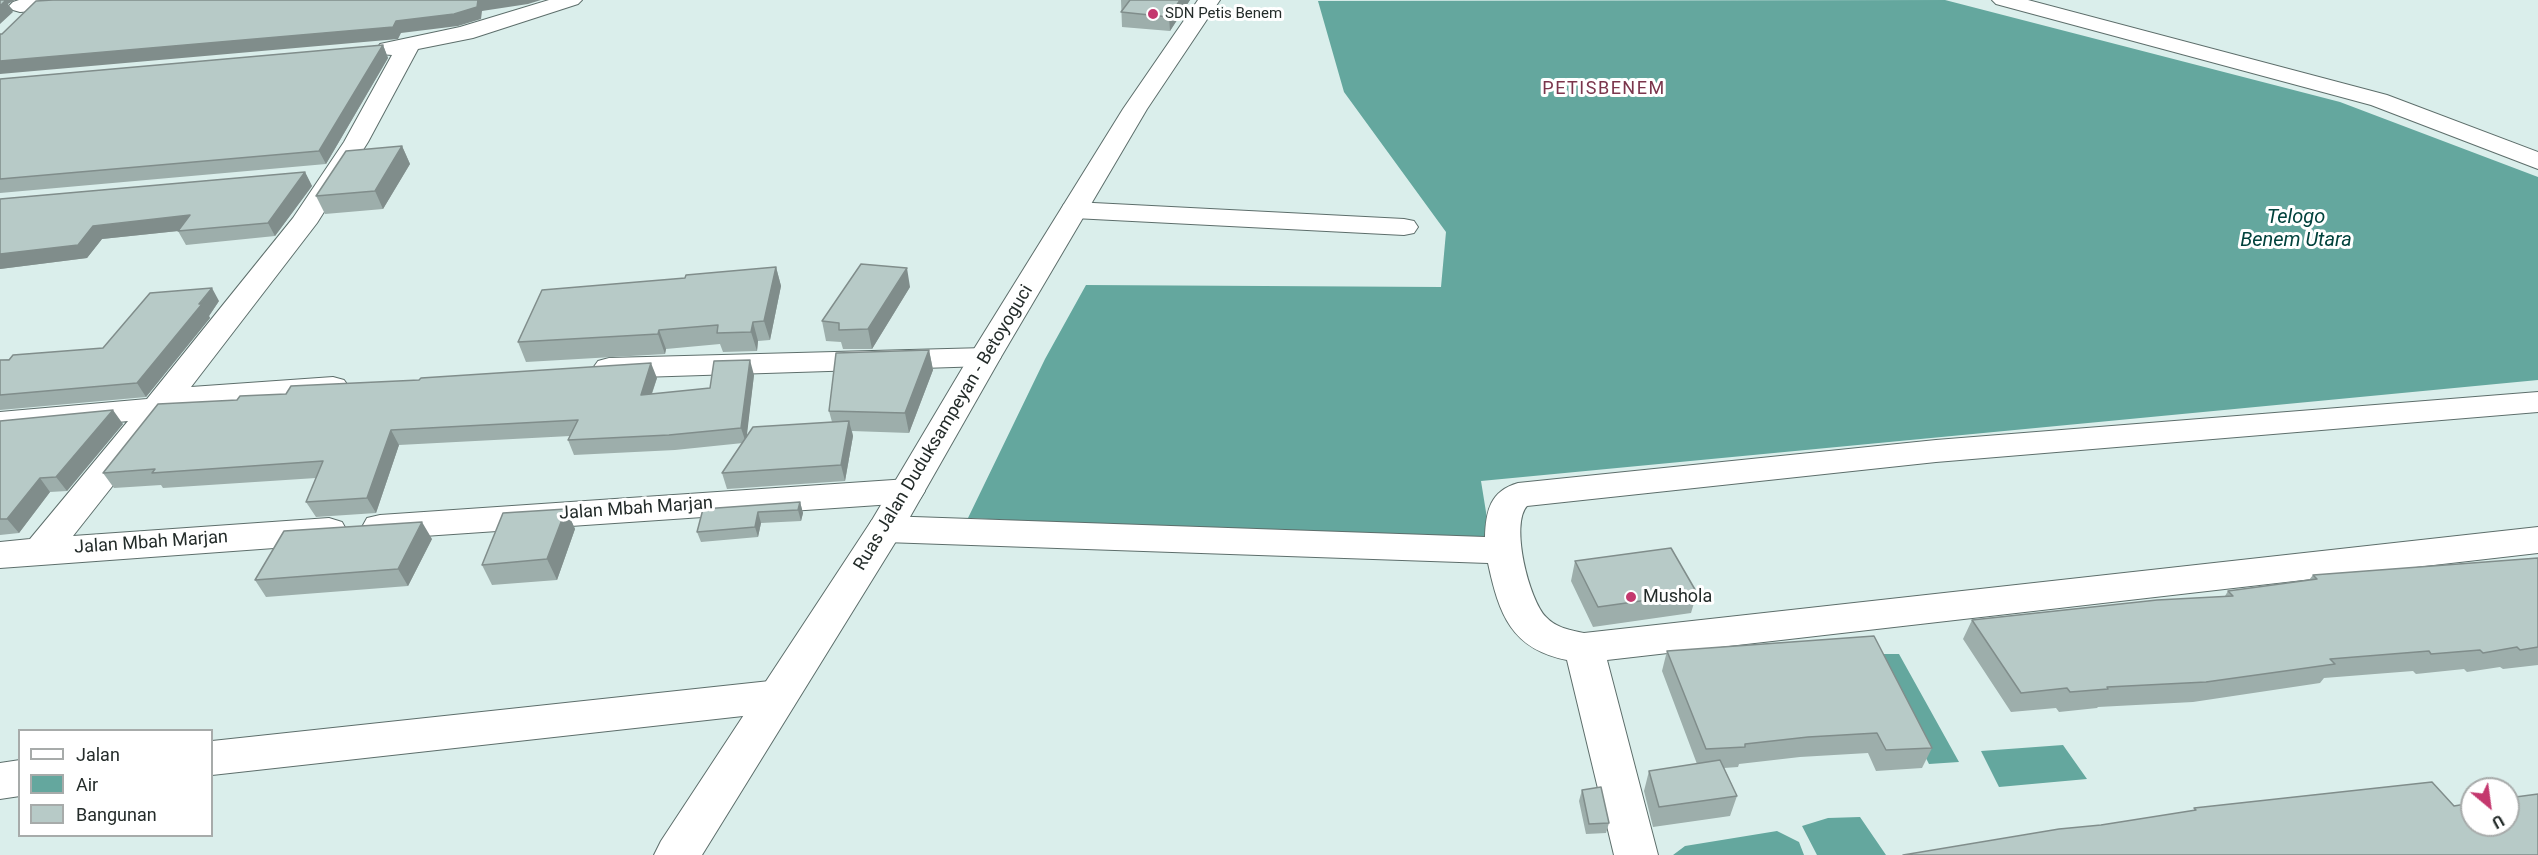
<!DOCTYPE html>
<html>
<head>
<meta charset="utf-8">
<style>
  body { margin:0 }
  #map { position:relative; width:2538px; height:855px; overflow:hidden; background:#daeeeb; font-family:Roboto,sans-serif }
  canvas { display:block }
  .legend { position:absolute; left:18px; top:729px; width:195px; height:108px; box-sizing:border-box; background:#fff; border:2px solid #a7abaa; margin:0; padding:8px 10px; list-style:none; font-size:18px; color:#242c2a }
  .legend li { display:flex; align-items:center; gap:12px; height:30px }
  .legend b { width:30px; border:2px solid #a7abaa }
  .north { position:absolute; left:2460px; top:777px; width:60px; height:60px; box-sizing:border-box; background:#fff; border:2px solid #a7abaa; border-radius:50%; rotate:151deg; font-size:16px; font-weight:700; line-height:24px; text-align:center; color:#242c2a }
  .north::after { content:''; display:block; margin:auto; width:21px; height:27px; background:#c4386e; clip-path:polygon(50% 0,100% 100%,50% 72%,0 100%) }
</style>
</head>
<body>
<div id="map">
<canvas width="2538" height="855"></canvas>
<ul class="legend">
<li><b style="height:8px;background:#fff"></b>Jalan</li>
<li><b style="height:16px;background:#64a79e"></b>Air</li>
<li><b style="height:16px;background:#b7cac7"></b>Bangunan</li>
</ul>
<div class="north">U</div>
</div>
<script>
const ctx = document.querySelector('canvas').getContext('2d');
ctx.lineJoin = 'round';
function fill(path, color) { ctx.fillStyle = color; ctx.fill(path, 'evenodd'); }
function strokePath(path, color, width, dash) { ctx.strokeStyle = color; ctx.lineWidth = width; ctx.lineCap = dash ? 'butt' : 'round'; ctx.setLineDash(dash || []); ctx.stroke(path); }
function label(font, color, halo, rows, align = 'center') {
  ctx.font = font + ' Roboto,sans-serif'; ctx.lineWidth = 6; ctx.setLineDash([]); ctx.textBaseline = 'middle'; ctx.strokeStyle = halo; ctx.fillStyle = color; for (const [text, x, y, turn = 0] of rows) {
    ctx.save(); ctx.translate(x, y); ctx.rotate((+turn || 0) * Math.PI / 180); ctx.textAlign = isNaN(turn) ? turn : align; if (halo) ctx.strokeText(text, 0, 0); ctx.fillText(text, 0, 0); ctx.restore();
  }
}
fill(new Path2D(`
  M1945,0L2340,102L2538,177V380L1481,481L1491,543L968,518L1045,359L1086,285L1441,287L1446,232L1344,92L1318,1Z
  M1873,654H1899L1959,762L1929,764Z
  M2063,745L2087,779L1999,787L1981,751Z
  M1860,817L1886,855H1817L1802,826L1828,818Z
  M1777,831L1799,842L1804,855H1673L1685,846Z`), '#64a79e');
const minor = new Path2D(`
  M19,0H112L108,4L101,6L20,12L13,10L9,6L13,2Z
  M549,0H582L578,4L473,38L418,49L368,142L317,223L191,387L333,377L344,380L349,387L344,394L333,397L174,408L73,536L329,518L342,522L347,531L342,540L329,544L0,568V542L30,539L128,421L0,434V412L147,399L293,218L344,142L392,55L380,54L377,49L380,44L460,27Z
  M1992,0H2028L2387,95L2538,152V169L2371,105L1996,4Z
  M1074,202L1404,219L1414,221L1418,227L1414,233L1404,235L1074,218L1064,216L1061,210L1064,204Z
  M985,348L996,350L1001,357L996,364L985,366L609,378L598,375L593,368L598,361L609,358Z
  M2538,392V412L1936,462L1527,506C1510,524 1529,600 1546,617C1556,628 1570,630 1584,633L2538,527V553L1607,660L1658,855H1614L1567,660C1511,649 1499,614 1488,563L885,542L872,538L867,529L872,520L885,516L1485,537C1486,511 1490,491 1518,483L1936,440Z
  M908,479L920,483L925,491L920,499L908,503L380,539L367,536L362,527L367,518L380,515Z
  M779,680L793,685L799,696L793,707L779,712L212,775V741Z
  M20,760V796L0,799V763Z`);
const secondary = new Path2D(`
  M1198,0H1220L1147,109L1001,357L898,538L702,855H654L661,841L872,520L969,357L1123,109Z`);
strokePath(minor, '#5d6e6b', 2);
strokePath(secondary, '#5d6e6b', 2);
fill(minor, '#fff');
fill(secondary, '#fff');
fill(new Path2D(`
  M1121,0H1190L1170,31L1122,27Z
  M383,45L388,58L326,164L0,193V79Z
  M402,146L410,164L383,209L325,214L316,196Z
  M305,172L312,186L275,236L186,245L178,231L102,239L87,258L0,269V199Z
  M776,267L781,286L770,340L758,341L757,351L723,352L720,344L666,349L665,354L526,362L518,342L685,278Z
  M910,287L872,349H843L841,342L826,341L822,321Z
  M219,301L209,316L210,318L146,397L0,410V360L103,348Z
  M929,350L933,370L909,433L852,431L853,436L845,481L727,489L722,473L743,443L675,450L574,455L568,440L570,436L399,445L376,513L316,517L306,502L316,478L163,488L161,485L114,488L103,473L657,378L652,394L710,388L754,375L746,438L832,422L829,411Z
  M0,421L123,424L67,491L50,492L19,533L0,535Z
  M800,502L803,513L801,521L761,523L758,537L701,542L697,532L703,509Z
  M566,509L575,529L557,580L492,585L482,565Z
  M432,539L408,586L266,597L255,580Z
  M2538,558V665L2503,669L2500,667L2467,672L2464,669L2416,674L2413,671L2324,678L2320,683L2193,702L2098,707L2097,708L2059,712L2056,708L2011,712L1963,639L1972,620L2225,596L2228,591L2309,580L2313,575Z
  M1575,561L1697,593L1691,613L1593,627L1571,581Z
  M1667,651L1932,748L1922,768L1876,771L1868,753L1800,757L1739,764L1738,767L1724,768L1737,796L1730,816L1653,827L1644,791L1649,771L1697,764L1662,671Z
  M1582,790L1609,823L1606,833L1586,834L1579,801Z`), '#9daeab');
fill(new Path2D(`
  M3,0H15L8,4L13,12L0,24V6Z
  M478,0H541L528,4L482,11L481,19L458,26L401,33L398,39L0,74V61L396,21Z
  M1180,0H1190L1170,31L1169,17Z
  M383,45L388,58L326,164L319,151Z
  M402,146L410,164L383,209L375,191Z
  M305,172L312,186L275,236L268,223Z
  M190,215L197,229L102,239L87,258L0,269V254L93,226Z
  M776,267L781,286L770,340L764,321Z
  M907,268L910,287L872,349L868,329Z
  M212,288L219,301L209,316L210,318L146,397L137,383Z
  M753,322L758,341L757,351L751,332Z
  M659,330L666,349L665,354L658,334Z
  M929,350L933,370L909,433L905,413Z
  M750,360L754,375L746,443L741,428Z
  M651,363L657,378L646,410L641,395Z
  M113,410L123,424L67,491L56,477Z
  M849,421L853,436L845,481L841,465Z
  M391,430L399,445L376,513L367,498Z
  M40,478L50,492L19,533L7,519Z
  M800,502L803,513L801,521L798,510Z
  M566,509L575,529L557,580L547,559Z
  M758,512L761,523L758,537L755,527Z
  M422,522L432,539L408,586L398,569Z`), '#808d8b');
const building = new Path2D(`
  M0,0H6L0,6Z
  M53,0H478L477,7L454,14L396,21L393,27L0,61V34H2L36,1Z
  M1130,0H1180L1169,17L1121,12Z
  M383,45L319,151L0,179V79Z
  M402,146L375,191L316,196L346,151Z
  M305,172L268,223L178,231L190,215L93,226L78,245L0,254V199Z
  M861,264L907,268L868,329L839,330V323L822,321Z
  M776,267L764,321L753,322L751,332L717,333L718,325L659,330L658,334L518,342L542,290L685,278L686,275Z
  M212,288L199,304H202L137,383L0,395V360H9L13,355L103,348L150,293Z
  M929,350L905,413L829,411L836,353Z
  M750,360L741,428L669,435L568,440L578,420L391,430L367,498L306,502L323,461L152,473L155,469L103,473L158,404L237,400L240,396L286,394L291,386L419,380L421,378L651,363L641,395L710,388L714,361Z
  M113,410L56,477L40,478L7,519H0V421Z
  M849,421L841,465L722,473L753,427Z
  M800,502L798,510L758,512L755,527L697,532L703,509Z
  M566,509L547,559L482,565L503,513Z
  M422,522L398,569L255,580L284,531Z
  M1671,548L1697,593L1598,607L1575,561Z
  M2538,558V647L2520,650L2517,647L2483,653L2480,650L2431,654L2429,651L2330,659L2335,664L2206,682L2107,687L2108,689L2070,692L2067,688L2021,693L1972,620L2157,600L2233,596L2228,591L2317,579L2313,575Z
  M1874,636L1932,748L1886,750L1877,733L1808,737L1745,744V747L1706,749L1667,651Z
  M1720,760L1737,796L1659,807L1649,771Z
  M2432,782L2454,806L2472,803V825H2508V798L2538,794V855H1903L2059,829L2101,825L2196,810L2194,808Z
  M1601,787L1609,823L1589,824L1582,790Z`);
fill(building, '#b7cac7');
strokePath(building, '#808d8b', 1.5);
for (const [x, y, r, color] of [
  [1153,14,6,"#c4386e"],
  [1631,597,6,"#c4386e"]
]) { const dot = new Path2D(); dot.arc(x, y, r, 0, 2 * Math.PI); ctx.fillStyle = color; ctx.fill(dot); strokePath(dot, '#fff', 2); }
label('15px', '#242c2a', '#fff', [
  ["SDN Petis Benem",1165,14]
], 'left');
ctx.letterSpacing = '1.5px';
label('18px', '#7b354c', '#fff', [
  ["PETISBENEM",1604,89]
]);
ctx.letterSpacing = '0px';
label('18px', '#242c2a', '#fff', [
  ["Ruas Jalan Duduksampeyan - Betoyoguci",944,428,-59],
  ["Jalan Mbah Marjan",636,509,-4],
  ["Jalan Mbah Marjan",151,543,-4]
]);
label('18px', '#242c2a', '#fff', [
  ["Mushola",1643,597]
], 'left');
label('italic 20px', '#01423c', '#fff', [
  ["Telogo",2296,218],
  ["Benem Utara",2296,241]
]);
</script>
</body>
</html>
